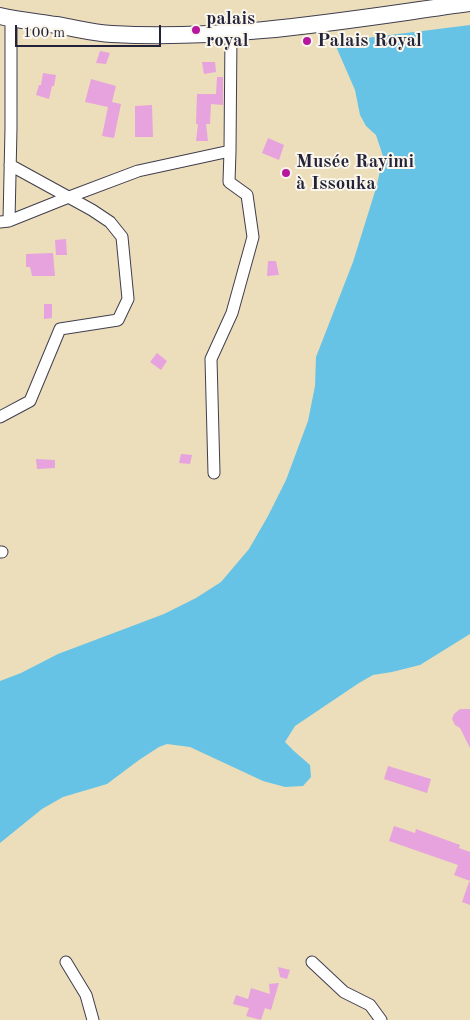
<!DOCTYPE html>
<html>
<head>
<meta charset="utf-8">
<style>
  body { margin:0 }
  #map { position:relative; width:470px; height:1020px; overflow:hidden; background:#ecdebb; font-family:"Old Standard TT",serif }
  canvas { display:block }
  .scale { position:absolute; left:15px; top:25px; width:146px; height:22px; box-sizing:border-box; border:2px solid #22223b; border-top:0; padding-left:6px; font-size:15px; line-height:18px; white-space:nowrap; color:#22223b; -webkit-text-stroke:4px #fbf7ec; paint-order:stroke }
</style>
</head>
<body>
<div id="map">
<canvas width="470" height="1020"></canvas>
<div class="scale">100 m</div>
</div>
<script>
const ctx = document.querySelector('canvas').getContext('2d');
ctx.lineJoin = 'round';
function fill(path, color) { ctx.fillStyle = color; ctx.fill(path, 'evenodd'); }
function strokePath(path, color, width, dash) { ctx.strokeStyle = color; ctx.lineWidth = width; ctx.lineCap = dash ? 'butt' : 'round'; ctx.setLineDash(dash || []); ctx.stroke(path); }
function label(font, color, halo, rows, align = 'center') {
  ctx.font = font + ' "Old Standard TT",serif'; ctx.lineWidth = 4; ctx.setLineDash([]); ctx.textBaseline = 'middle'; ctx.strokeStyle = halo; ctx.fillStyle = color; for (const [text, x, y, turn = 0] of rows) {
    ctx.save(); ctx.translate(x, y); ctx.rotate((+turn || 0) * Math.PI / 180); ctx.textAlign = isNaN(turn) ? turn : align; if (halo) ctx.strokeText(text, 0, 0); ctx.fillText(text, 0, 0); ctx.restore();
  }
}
fill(new Path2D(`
  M470,25V634L420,665L392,672L373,675L359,683L295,726L285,742L294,751L310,765L311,777L303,786L285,787L263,781L190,747L167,744L159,747L139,760L107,784L63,797L42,809L0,843V681L21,673L58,654L164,614L196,598L221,582L249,549L268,516L286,480L308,421L315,386L316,357L353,262L377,185L383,156L376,135L366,126L360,115L355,90L334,42Z`), '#67c3e5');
fill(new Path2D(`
  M100,51L110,53L106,64L96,63Z
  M202,62H215L216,72L204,74Z
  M43,73L56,75L54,86H52L49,99L36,95L39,85H41Z
  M217,77H223V105L211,104L210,124H206L208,141H196L198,124H196L197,94H216Z
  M91,79L116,86L112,102L121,104L114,138L102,136L108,107L85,102Z
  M152,105L153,137H135V106Z
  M268,138L284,145L279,160L262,153Z
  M66,239L67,255H56L55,240Z
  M53,253L55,276H32L30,267H26V254Z
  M268,261H276L279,275L267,276Z
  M44,304H52V318L44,319Z
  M157,353L167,361L161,370L150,362Z
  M181,454L192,455L190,464L179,463Z
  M36,459L55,460V468L37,469Z
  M460,709H470V748L460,728L455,725L452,719L454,714Z
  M388,766L431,779L427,793L384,779Z
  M394,826L415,833L416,829L460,845L459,848L470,852V881L454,875L458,865L389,841Z
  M469,882H470V905L462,902Z
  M278,967L290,970L287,979L280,977Z
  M279,983L271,1010L265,1008L261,1020L246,1016L249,1008L233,1004L236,995L248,999L251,988L270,994L269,984Z`), '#e6a3dd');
const street = new Path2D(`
  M9,221L11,128V19
  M0,222L9,221L69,197L138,171L230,151L231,33
  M0,417L30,401L60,329L118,320L128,299L122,237L110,222L92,210L10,165
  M214,473L211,359L232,313L253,237L247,195L229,182L230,151
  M0,552H2
  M66,962L86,995L93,1020
  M312,962L344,992L370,1005L381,1020`);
const secondary = new Path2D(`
  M0,16C18,20 37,22 56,25C75,28 93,33 112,34C232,41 352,19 470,3`);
strokePath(street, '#403e4e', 13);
strokePath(secondary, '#403e4e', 18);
strokePath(street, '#fff', 11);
strokePath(secondary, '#fff', 16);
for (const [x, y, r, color] of [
  [196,30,5,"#b5179e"],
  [307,41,5,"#b5179e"],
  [286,173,5,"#b5179e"]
]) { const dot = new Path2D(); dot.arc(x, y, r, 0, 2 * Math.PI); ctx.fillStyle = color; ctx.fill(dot); strokePath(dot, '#fbf7ec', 2); }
label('bold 19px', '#22223b', '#fbf7ec', [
  ["palais",206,19],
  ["royal",206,41],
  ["Palais Royal",317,41],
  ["Musée Rayimi",296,162],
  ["à Issouka",296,184]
], 'left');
</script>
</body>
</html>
